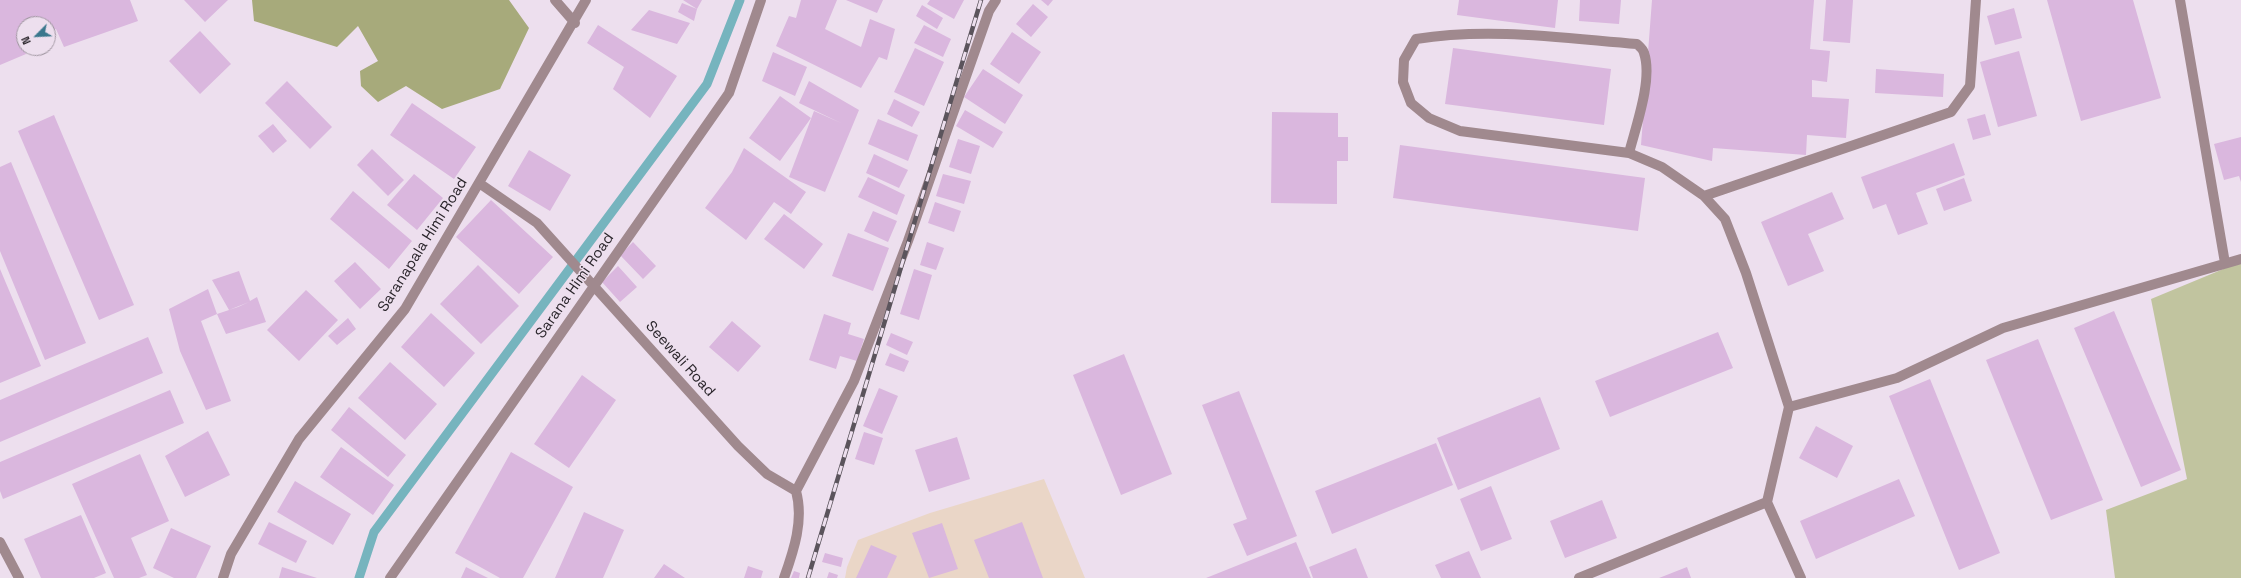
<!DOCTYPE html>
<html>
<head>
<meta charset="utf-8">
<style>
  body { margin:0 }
  #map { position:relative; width:2241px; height:578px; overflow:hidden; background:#eddfee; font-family:"Space Grotesk",sans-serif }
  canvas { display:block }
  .north { position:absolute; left:16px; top:16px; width:40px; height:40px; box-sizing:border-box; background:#eddfee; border:1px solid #9f95a0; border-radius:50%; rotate:246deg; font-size:11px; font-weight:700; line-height:16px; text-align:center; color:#2b262c }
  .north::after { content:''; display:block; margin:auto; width:14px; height:18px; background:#3a778d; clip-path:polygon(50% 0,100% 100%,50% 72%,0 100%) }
</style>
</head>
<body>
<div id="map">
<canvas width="2241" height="578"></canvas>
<div class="north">N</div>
</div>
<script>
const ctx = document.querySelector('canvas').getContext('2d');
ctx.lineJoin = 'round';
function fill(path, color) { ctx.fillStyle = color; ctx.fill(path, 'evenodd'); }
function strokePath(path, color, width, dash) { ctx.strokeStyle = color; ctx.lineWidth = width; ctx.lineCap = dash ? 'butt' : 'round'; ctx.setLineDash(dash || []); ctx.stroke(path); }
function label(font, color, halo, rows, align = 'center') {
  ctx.font = font + ' "Space Grotesk",sans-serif'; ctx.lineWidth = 3; ctx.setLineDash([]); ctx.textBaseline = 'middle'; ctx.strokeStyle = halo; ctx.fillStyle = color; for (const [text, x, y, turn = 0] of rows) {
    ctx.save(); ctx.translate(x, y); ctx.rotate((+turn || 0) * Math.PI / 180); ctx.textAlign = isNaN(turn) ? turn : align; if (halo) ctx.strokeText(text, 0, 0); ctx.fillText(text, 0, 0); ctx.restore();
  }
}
fill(new Path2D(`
  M1044,479L1085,578H845L847,567L858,540L930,513Z`), '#ead6c7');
fill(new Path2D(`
  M2241,264V578H2115L2106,510L2187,479L2151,299L2233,265Z`), '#c1c49f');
fill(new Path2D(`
  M252,0H509L529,28L500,89L442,109L406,86L378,102L361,86L360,71L378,61L358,26L337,47L254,21Z`), '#a7aa7b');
strokePath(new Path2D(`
  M359,578L374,532L707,84L740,0`), '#76b4be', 9);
fill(new Path2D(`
  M0,0H130L138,21L64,47L56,29L48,33V24H24V45H22L26,54L0,65Z
  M184,0H228L205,22Z
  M683,0H702L697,9Z
  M801,0H837L825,29L861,47L870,19L895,29L887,60L879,57L861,88L776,46L789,16L796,18Z
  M846,0H883L877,13Z
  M930,0H964L954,19L927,4Z
  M1041,0H1053L1048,6Z
  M1459,0H1558L1555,28L1457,15Z
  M1580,0H1621L1619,24L1579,21Z
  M1652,0H1814L1810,49L1830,51L1827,82L1812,80V97L1849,99L1846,138L1807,135L1806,155L1713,148L1712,161L1641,145Z
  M1826,0H1853L1850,43L1823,41Z
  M2047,0H2133L2161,98L2081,121Z
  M682,3L697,9L694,21L678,12Z
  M1033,4L1048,17L1031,37L1016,24Z
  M922,5L943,18L937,29L916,16Z
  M2014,8L2022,38L1995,45L1987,16Z
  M649,10L690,23L677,44L631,30Z
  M598,25L677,76L650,118L613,89L624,67L587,43Z
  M924,25L951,39L943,57L914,43Z
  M200,31L231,64L200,94L169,61Z
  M1012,32L1041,52L1019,84L990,64Z
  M915,48L944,62L924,106L894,92Z
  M1453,48L1611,69L1604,125L1445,104Z
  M2019,51L2037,116L1998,127L1980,62Z
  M773,52L807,67L795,96L762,81Z
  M983,69L1023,95L1005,124L964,97Z
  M1876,69L1944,74L1943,97L1875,93Z
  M287,81L332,127L310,149L265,103Z
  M809,81L859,110L825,192L789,177L814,111L841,123L799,103Z
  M780,96L811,118L780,161L749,138Z
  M894,99L920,112L912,127L887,114Z
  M412,103L476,147L454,179L390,135Z
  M965,110L1003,132L993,148L956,126Z
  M1272,112L1338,113V137H1348V161H1337V204L1271,203Z
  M1985,114L1991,135L1973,140L1967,119Z
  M54,115L134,305L99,320L18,131Z
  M878,119L918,135L908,161L868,144Z
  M273,124L287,141L273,153L258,136Z
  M2241,137V182L2239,176L2224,180L2214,144Z
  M958,139L980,146L971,174L949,167Z
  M1954,143L1965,175L1916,193L1928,224L1898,235L1886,204L1873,209L1861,177Z
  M1400,145L1645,178L1638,231L1393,198Z
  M744,148L806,192L791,214L774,202L746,240L705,208L732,172Z
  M372,149L404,180L388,196L357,165Z
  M529,150L571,175L550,211L508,186Z
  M874,154L908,170L899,188L866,173Z
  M11,162L86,343L45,360L0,251V167Z
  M414,174L443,198L417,230L387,205Z
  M943,174L971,181L964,204L936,196Z
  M868,177L905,195L897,215L858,197Z
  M1964,178L1972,201L1944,211L1936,189Z
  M353,191L412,241L389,269L330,219Z
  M1832,192L1844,219L1808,234L1824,271L1788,286L1761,222Z
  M491,200L553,257L519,294L456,237Z
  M935,202L961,211L954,232L928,223Z
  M873,211L897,221L888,242L864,231Z
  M784,214L823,244L804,269L764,239Z
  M848,233L889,248L873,291L832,276Z
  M633,242L656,266L643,279L620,255Z
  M927,242L944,248L936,270L920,265Z
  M355,262L381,289L360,309L334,281Z
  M478,265L519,306L481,344L440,304Z
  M618,266L637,287L620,302L602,282Z
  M0,269L41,366L0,383Z
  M914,269L932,275L919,320L900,314Z
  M239,271L250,301L257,297L266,322L226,334L217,314L201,321L231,401L206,410L180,351L169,309L208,289L217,314L238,307L249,302L229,310L212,280Z
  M306,290L338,320L299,361L267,330Z
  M2114,311L2181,470L2141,487L2074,328Z
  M431,313L475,353L444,387L401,347Z
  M824,314L851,323L848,334L864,339L857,361L840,356L836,369L809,360Z
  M348,318L356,329L337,345L328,336Z
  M732,321L761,346L738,372L709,347Z
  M1718,332L1733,368L1610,417L1595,381Z
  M891,333L913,342L907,355L886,345Z
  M148,337L163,373L0,442V400Z
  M2038,339L2103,500L2051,520L1986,360Z
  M890,353L909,361L904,372L885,365Z
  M1124,354L1172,474L1121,495L1073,375Z
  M390,362L437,404L405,440L358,398Z
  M582,375L616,400L569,468L534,444Z
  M1930,379L2000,553L1959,570L1889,396Z
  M879,388L898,396L882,434L863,426Z
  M170,390L184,423L3,499L0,491V462Z
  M1239,391L1297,536L1247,556L1233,524L1247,519L1202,405Z
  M1540,397L1560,449L1458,490L1437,438Z
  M349,407L406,455L388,477L331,430Z
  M1816,426L1853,446L1837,478L1799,458Z
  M208,431L230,475L185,497L165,456Z
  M864,432L883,438L874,465L855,459Z
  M957,437L970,479L929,492L915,450Z
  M1436,443L1453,485L1332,534L1315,491Z
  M341,447L394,485L373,515L320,477Z
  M511,452L573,487L523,578H500L455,553Z
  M140,454L169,521L131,538L147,575L139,578H114L72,484Z
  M1899,479L1915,516L1816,559L1800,521Z
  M295,481L351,514L333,545L277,512Z
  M1491,486L1512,539L1481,551L1460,499Z
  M1602,500L1617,538L1565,558L1550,521Z
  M584,512L624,530L603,578H555Z
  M81,515L106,573L94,578H41L24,539Z
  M269,522L307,541L296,563L258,544Z
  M1022,522L1043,578H989L974,540Z
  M942,523L958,569L929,578L912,533Z
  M171,528L211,546L196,578H174L153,568Z
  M1296,542L1311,578H1206Z
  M871,545L897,556L887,578H856Z
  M1356,548L1368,578H1313L1309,567Z
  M1469,551L1481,578H1441L1435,565Z
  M825,553L843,558L841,567L822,562Z
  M664,564L685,578H654Z
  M748,566L763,571L761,578H744Z
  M282,567L317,578H279Z
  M466,567L488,578H461Z
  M1687,567L1691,578H1659Z
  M794,571L800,573L799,578H791Z
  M829,572L838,575L837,578H827Z`), '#dab7de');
strokePath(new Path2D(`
  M555,0L575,23
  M2180,0L2225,263
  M1629,153C1636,126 1653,79 1644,53C1643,49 1639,46 1637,44C1563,38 1489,27 1416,39L1404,60L1403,82L1411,103L1429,118L1460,131L1629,153L1662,167L1704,196L1725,219L1746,273L1789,407
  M479,183L537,223L738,446L767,474L796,491C804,520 794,550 784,578
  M1704,196L1951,112L1970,86L1976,0
  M1789,407L1897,378L2003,328L2241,259
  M796,491L854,381L908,241L989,11L996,0
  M1767,502L1801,578
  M0,542L19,578
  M223,578L231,554L299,439L405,309L586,0
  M390,578L729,93L761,0
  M1579,578L1767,502L1789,407`), '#a0898e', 10);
const rail = new Path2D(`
  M808,578L981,0`);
strokePath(rail, '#5b545c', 4.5);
strokePath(rail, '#eddfee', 3, [9]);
label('15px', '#2b262c', '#eddfee', [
  ["Saranapala Himi Road",423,245,-58],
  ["Sarana Himi Road",575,286,-55],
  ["Seewali Road",680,359,48]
]);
</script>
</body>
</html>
